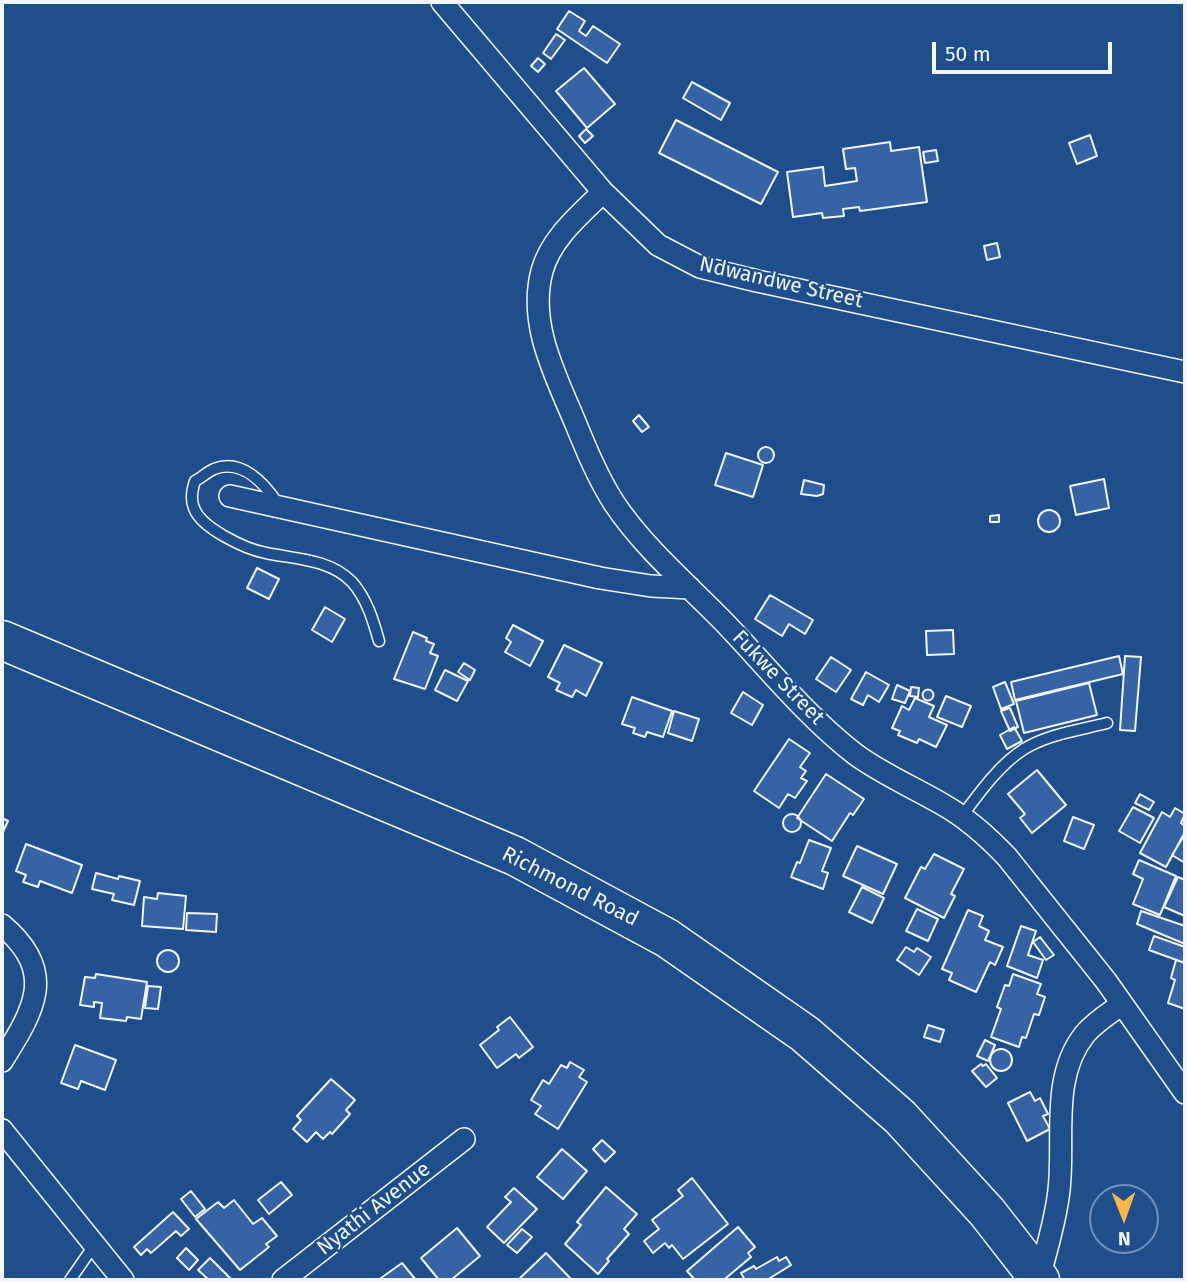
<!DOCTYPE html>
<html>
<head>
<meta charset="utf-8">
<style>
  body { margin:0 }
  #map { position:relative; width:1187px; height:1282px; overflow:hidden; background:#1f4e8c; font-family:"Fira Sans",sans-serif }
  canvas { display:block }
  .frame { position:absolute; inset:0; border:4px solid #f2f6ff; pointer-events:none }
  .north { position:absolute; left:1089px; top:1184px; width:70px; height:70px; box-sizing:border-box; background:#1f4e8c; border:2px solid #7391ba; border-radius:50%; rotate:179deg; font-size:19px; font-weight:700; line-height:28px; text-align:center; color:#f2f6ff }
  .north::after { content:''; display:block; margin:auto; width:24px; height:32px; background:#ffb74d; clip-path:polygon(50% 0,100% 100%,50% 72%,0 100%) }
  .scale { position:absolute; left:932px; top:42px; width:180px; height:32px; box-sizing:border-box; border:4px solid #f2f6ff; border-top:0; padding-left:9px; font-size:21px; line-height:24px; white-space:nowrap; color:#f2f6ff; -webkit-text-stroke:5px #1f4e8c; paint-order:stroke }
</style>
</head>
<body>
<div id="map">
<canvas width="1187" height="1282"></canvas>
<div class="frame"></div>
<div class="north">N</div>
<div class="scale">50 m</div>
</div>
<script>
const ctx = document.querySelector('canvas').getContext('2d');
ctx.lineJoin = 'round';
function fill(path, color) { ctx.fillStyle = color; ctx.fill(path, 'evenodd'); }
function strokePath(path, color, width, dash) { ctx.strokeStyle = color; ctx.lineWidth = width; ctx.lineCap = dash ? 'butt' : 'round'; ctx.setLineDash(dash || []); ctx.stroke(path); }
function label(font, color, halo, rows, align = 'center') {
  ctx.font = font + ' "Fira Sans",sans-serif'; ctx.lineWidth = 5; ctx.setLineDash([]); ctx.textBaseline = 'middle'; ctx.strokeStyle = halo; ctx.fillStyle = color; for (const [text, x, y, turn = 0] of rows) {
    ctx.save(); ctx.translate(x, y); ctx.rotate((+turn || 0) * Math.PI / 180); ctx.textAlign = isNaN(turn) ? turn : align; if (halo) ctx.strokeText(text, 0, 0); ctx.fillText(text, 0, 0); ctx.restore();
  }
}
const building = new Path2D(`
  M569,11L585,21L579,31L586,36L593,26L620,44L607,63L557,29Z
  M556,34L565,40L551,59L543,53Z
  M538,58L545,64L538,72L531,66Z
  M584,68L615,104L587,128L556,91Z
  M692,82L730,103L721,120L683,98Z
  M676,120L778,172L761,204L659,153Z
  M586,129L593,136L585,143L579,136Z
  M1090,135L1097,156L1077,164L1069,143Z
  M890,142L891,151L919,147L927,202L860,211L859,207L843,209L844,216L823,218L822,213L793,217L787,172L823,167L825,186L857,181L855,168L846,169L843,149Z
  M936,150L938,161L925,163L923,152Z
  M997,243L1000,257L987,260L984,246Z
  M639,415L649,427L642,432L633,421Z
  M758 455a8 8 0 1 1 16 0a8 8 0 1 1-16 0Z
  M726,453L763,465L753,497L715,485Z
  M1104,479L1109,508L1076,515L1070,486Z
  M804,480L824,485L823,494L817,496L801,494Z
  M1038 521a11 11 0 1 1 22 0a11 11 0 1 1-22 0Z
  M999,515V522H990V516Z
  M257,568L279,579L269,599L247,588Z
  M770,595L813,620L805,634L789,624L782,636L755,619Z
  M325,607L345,619L332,642L312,630Z
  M513,625L543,641L530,666L505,652L511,642L506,638Z
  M953,630L954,654L927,655L926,631Z
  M413,632L427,638L426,641L434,644L430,653L438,656L425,689L394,679Z
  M564,645L602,663L586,696L576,690L572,697L556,690L560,683L548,677Z
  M1119,656L1123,674L1015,700L1011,682Z
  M1125,656L1141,657L1135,731L1120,730Z
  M831,657L851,670L836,692L816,679Z
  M464,663L475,670L470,680L458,672Z
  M445,670L468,681L457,701L435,690Z
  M866,672L889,685L879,702L868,695L863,705L851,699Z
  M1005,682L1014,704L1001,709L993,687Z
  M1089,683L1097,715L1024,733L1016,701Z
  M897,685L910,691L905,703L892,699Z
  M911,687L919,688L918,697L910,696Z
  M922.5 695a5.5 5.5 0 1 1 11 0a5.5 5.5 0 1 1-11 0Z
  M743,692L763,705L752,725L731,713Z
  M946,696L971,706L962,727L937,717Z
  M632,697L672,711L663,737L647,732L645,737L633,733L635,728L622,724Z
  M915,698L934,706L929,717L947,725L936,747L919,739L917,743L898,735L900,731L892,728L902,706L909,710Z
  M1010,708L1018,727L1010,731L1001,711Z
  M674,711L699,719L692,741L668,733Z
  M1014,727L1022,741L1007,749L1000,735Z
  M789,739L810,753L800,767L806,771L801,778L807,781L795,798L788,794L779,808L754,791Z
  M1037,770L1066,805L1032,833L1020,818L1025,814L1008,794Z
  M826,774L864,799L853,815L850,813L832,841L797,818Z
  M1140,794L1154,802L1149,810L1135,803Z
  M1133,807L1154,818L1140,843L1119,831Z
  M1175,808L1185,814L1181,823L1185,826V832L1166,867L1140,853L1162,812L1170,817Z
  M783 823a9 9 0 1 1 18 0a9 9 0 1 1-18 0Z
  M1073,817L1094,825L1084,849L1064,841Z
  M2,818L8,821L2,834Z
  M1185,834V863L1172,855Z
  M809,840L831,848L822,871L828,873L823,889L791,877L797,862L800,863Z
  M26,844L82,865L72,893L40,881L38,887L23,882L26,875L16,871Z
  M857,846L897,864L883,894L843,876Z
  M934,854L964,869L951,894L955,896L944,918L905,898L921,867L925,869Z
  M1139,860L1176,876L1160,915L1133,904L1143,879L1133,874Z
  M96,873L118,879L119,876L140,881L134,905L112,900L114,894L92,889Z
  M1178,877L1185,880V916L1164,907Z
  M862,887L884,898L872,923L849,912Z
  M158,893L186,896L183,929L142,926L144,897L157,899Z
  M917,909L938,919L928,941L906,931Z
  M968,910L983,916L979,926L989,931L985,940L1003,947L995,965L990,962L976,992L949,980L952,973L942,969Z
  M1141,911L1185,926V944L1137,924Z
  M187,913L217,914L216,932L186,930Z
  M1021,926L1036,931L1028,955L1043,960L1037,978L1007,966Z
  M1154,936L1185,947V963L1149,950Z
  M1040,937L1054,955L1046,960L1033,942Z
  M906,947L914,952L917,948L931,957L919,975L897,960Z
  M157 961a11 11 0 1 1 22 0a11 11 0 1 1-22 0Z
  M1176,960L1185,963V1009L1168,1003L1175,980L1171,978Z
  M96,974L147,982L141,1019L127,1017L126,1021L100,1018L102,1003L94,1002V1007L80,1005L85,977L95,978Z
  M1013,974L1041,984L1037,994L1045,997L1039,1015L1034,1014L1026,1038L1022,1037L1019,1047L991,1037L1001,1009L997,1007L1005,985L1009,986Z
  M148,986L161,987L158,1009L145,1008Z
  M510,1017L533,1047L519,1058L516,1054L497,1068L480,1045L499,1030L497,1027Z
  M928,1025L944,1030L940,1042L924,1037Z
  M985,1040L995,1045L988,1061L977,1056Z
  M75,1045L116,1060L105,1090L81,1081L78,1089L61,1083Z
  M990 1060a11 11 0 1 1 22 0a11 11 0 1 1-22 0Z
  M570,1062L584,1070L579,1077L587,1082L558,1129L535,1114L541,1106L531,1100L543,1080L549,1084L561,1065L567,1068Z
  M981,1064L983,1066L986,1064L997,1078L986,1087L972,1071Z
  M331,1079L355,1100L346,1110L350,1114L332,1134L330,1132L323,1139L316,1132L307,1142L293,1129L301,1120L297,1116Z
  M1030,1092L1035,1101L1040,1098L1048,1114L1043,1116L1050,1129L1027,1141L1008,1103Z
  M602,1140L615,1152L605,1162L593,1149Z
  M562,1149L587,1171L563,1199L537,1177Z
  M692,1178L728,1224L683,1259L672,1245L669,1248L665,1243L653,1253L644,1241L659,1229L652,1220L683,1196L678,1190Z
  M281,1182L292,1195L269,1214L258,1200Z
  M606,1187L637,1214L624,1229L629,1234L607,1259L609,1261L598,1274L565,1244L581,1225L577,1222Z
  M514,1188L537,1209L504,1243L487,1227L511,1202L505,1197Z
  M191,1191L205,1209L195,1217L181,1199Z
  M234,1200L253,1224L262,1218L277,1236L266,1244L269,1247L240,1270L196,1219L218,1202L224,1208Z
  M173,1212L189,1229L181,1236L176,1231L151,1253L147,1249L141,1255L134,1247Z
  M738,1227L755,1247L748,1253L751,1257L726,1278L727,1280H695L687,1271Z
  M457,1228L480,1256L451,1280H439L421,1258Z
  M522,1229L532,1237L517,1253L507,1245Z
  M186,1248L198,1260L189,1270L177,1258Z
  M546,1253L572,1280H518Z
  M777,1257L779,1261L786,1257L791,1265L767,1280H745L741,1273L754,1266L756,1269Z
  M210,1258L231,1279L230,1280H209L198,1270Z
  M402,1263L416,1280H382L381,1278Z`);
fill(building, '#3563a3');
strokePath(building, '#f2f6ff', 2);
const lane = new Path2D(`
  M278,504C265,484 242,458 214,469C207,472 201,478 195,481C192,490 190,499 194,508C201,528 245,549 266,553C295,559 330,559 352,582C367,599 373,620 379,641
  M962,816C980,792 999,765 1024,749C1048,734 1080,730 1107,723
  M70,1280L95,1244`);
const street = new Path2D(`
  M442,2L603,192L658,245L700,267L757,281L1185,372
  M603,192C580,215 551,238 542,271C528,324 555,374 575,422C586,449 598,478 614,503C644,548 687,584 725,623C767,667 807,717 855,754C882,774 913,787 942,804C967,818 988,837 1007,857L1106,981L1185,1093
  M230,496L600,578L651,586L690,588
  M2,925C58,972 34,1010 2,1061
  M2,1130L123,1280
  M1039,1279C1046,1250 1056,1220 1059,1190C1065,1140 1050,1077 1085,1034C1095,1022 1110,1013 1122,1004
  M283,1280L464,1139`);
const highway = new Path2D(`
  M2,640L515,856L667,938L805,1034L900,1117L987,1212L1040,1280`);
strokePath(lane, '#f2f6ff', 13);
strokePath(street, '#f2f6ff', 24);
strokePath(highway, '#f2f6ff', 41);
strokePath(lane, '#1f4e8c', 10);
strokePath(street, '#1f4e8c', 21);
strokePath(highway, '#1f4e8c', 38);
label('21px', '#f2f6ff', '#1f4e8c', [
  ["Ndwandwe Street",781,283,13],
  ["Fukwe Street",778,678,46],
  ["Richmond Road",570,887,27],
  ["Nyathi Avenue",374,1209,-38]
]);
</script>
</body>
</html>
